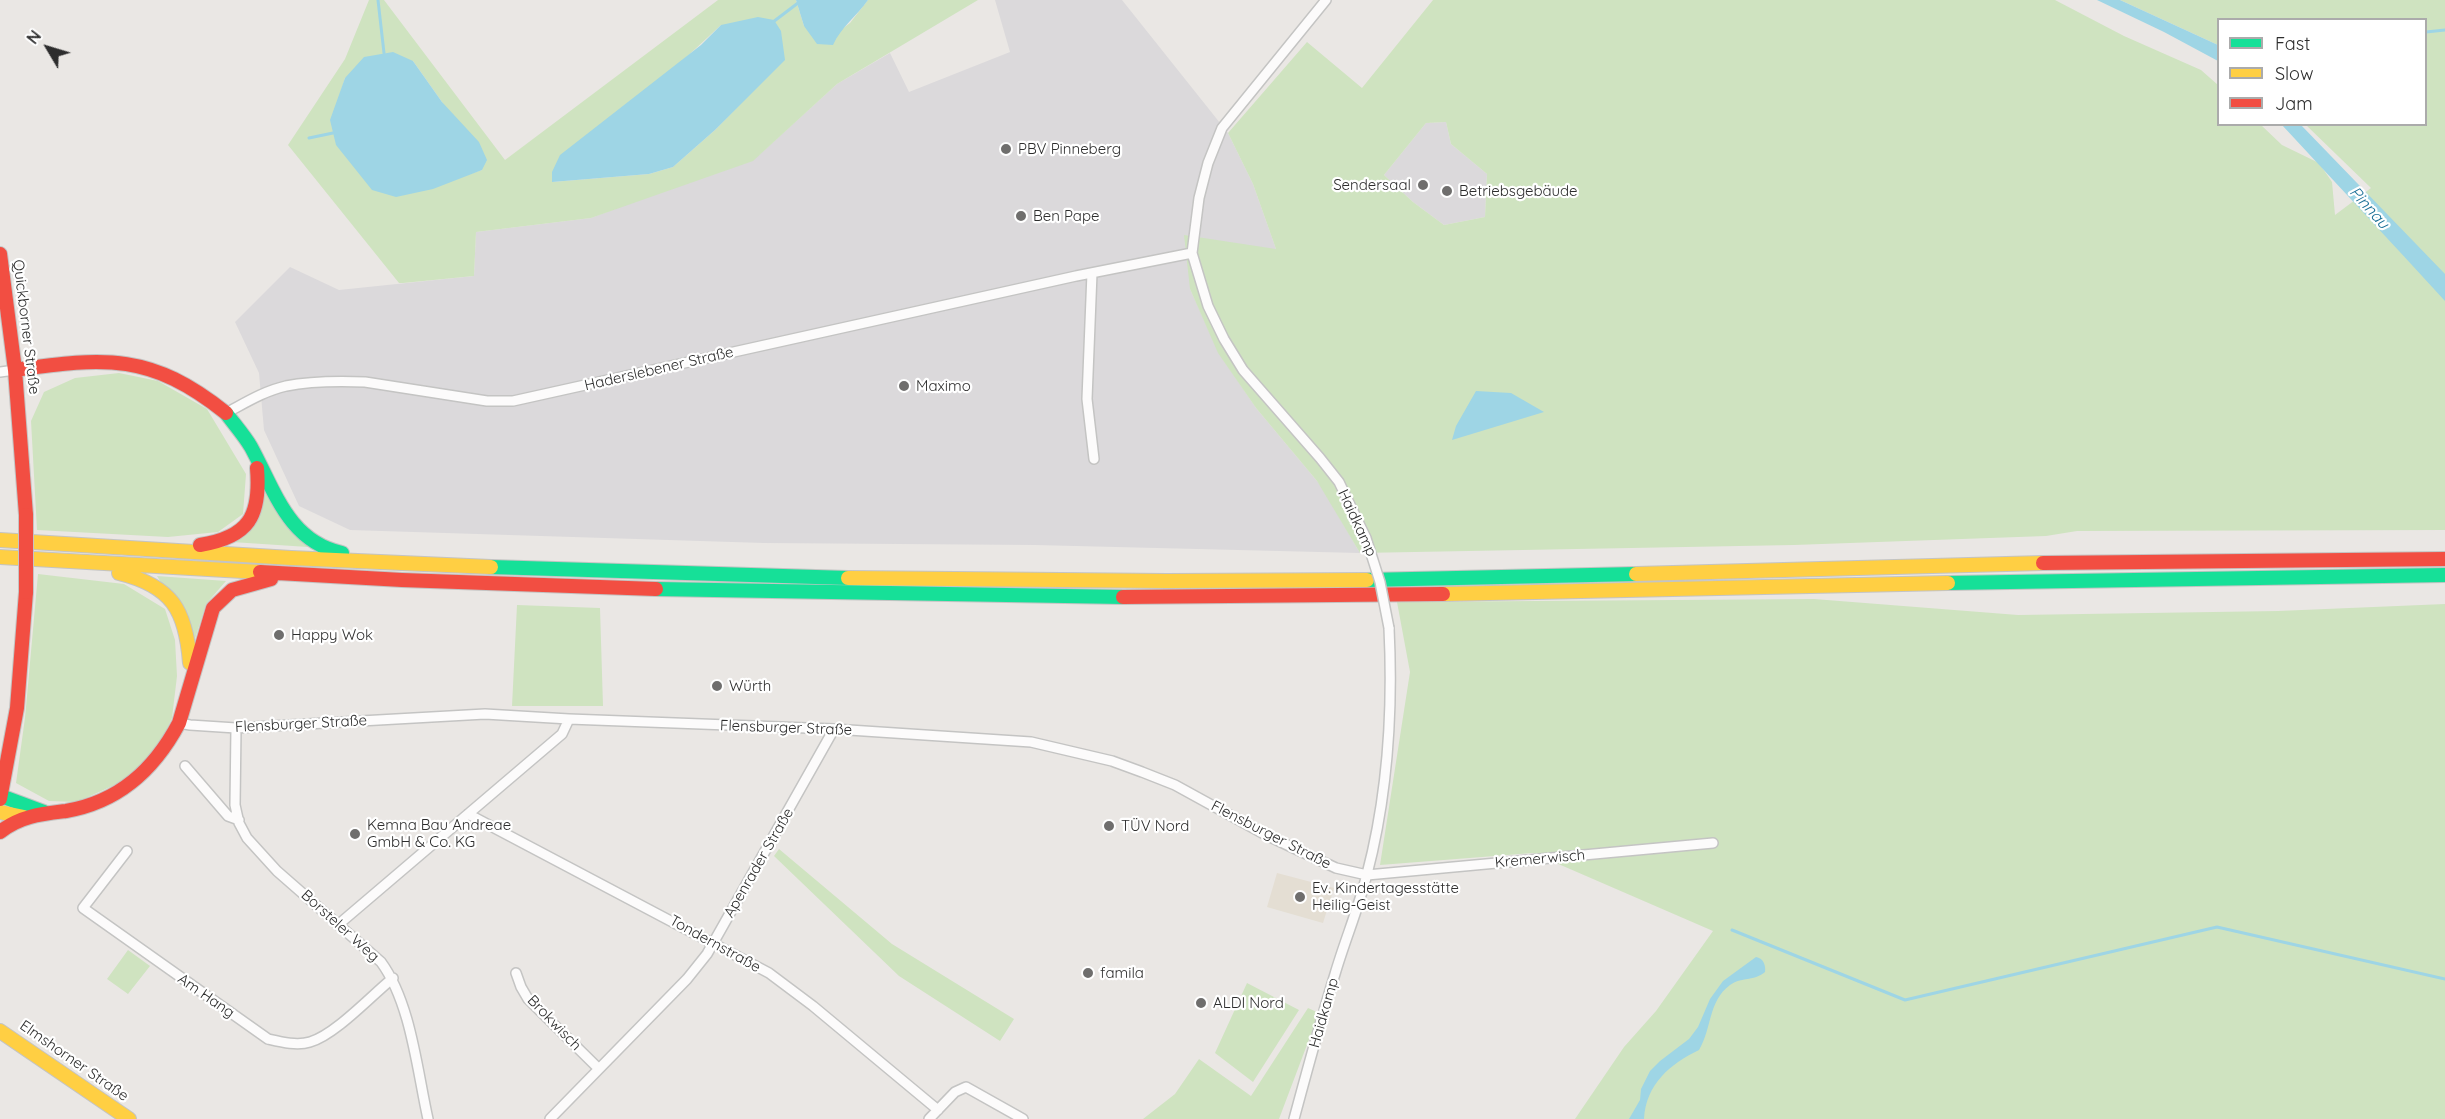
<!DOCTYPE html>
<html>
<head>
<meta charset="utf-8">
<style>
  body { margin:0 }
  #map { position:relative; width:2445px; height:1119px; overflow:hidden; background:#eae7e4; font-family:Quicksand,sans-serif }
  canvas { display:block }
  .legend { position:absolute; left:2217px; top:18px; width:210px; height:108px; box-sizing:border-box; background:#fff; border:2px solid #ababab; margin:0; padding:8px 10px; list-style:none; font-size:18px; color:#2d2d2d }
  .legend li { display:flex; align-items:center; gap:12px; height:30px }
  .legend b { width:30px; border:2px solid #ababab }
  .north { position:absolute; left:18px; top:18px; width:60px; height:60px; -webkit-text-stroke:4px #fff; paint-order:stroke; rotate:308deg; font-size:16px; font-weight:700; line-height:24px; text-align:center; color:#2d2d2d }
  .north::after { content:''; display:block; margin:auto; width:21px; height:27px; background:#2d2d2d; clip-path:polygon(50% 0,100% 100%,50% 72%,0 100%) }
</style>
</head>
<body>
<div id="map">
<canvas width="2445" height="1119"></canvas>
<ul class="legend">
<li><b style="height:8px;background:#16e098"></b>Fast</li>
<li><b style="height:8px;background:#ffcf43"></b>Slow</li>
<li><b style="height:8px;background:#f24e42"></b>Jam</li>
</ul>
<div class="north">N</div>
</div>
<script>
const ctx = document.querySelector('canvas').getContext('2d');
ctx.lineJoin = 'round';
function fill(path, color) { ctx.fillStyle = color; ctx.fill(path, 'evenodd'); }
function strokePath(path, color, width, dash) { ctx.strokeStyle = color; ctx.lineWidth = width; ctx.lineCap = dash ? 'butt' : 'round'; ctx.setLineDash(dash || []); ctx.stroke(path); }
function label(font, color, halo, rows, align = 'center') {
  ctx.font = font + ' Quicksand,sans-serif'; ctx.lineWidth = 4.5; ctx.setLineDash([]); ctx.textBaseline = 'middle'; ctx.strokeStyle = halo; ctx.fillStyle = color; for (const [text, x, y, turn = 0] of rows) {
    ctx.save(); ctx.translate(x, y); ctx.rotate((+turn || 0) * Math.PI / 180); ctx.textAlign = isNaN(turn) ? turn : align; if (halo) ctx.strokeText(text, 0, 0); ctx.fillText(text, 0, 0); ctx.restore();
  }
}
fill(new Path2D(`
  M995,0H1122L1228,133L1253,184L1276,249L1190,289L1219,353L1256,408L1322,487L1360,553L1035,545L764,543L350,530L299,506L264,430L259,373L235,322L290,267L339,290L474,276L476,232L591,218L760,154L837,84L890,53L909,92L1010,52Z
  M1446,122L1451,144L1487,174L1485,217L1444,225L1413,202L1384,175L1426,123Z`), '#dbd9db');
fill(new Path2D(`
  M1277,873L1334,888L1323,923L1267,907Z`), '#e4ded3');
fill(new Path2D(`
  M369,0H384L505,160L718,0H796L804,26L838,32L850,23L868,0H978L837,84L753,161L591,218L476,232L474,276L403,283H399L288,145L345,59ZM721,25L748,96L715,130L673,167L649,174L552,182ZM413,61L442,102L482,170L460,177L339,98L345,78Z
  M1433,0H2055L2124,36L2201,70L2218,85V124L2261,125L2282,145L2319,163L2332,182L2335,215L2371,188L2306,125L2426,124V20H2218V45L2120,0H2445V530L2077,531L2046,536L1794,545L1360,553L1317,481L1256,408L1218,353L1190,289L1184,235L1276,249L1253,184L1228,133L1307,42L1362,88ZM1446,122L1451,144L1487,174L1485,217L1444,225L1413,202L1384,175L1426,123Z
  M119,373L158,381L207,409L246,474L243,514L218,532L168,537L37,530L31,421L44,392L75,378Z
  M262,479L308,547L232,542Z
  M38,574L124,584L165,609L175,640L177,676L172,718L160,744L130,778L77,802L49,801L16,783L25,718Z
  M157,576L226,581L206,604L195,639Z
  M1814,599L2018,615L2278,611L2445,604V1119H1575L1624,1047L1656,1011L1713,931L1533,853L1380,865L1410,672L1397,602Z
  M517,605L600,608L603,706H512Z
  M779,849L892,944L1014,1019L1000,1041L899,976L774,856Z
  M128,950L150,966L128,994L107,979Z
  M1247,983L1299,1010L1253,1082L1215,1053Z
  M1308,1008L1319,1013L1279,1119H1143L1175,1094L1199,1059L1251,1096Z`), '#cfe3c0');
fill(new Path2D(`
  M796,0H868C857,16 841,27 833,45L817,44L804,26Z
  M2097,0H2120L2218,45V61L2164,32Z
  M758,17L774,20L781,31L785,60L715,130L673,167L649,174L552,182V172L560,155L701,45L721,25Z
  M393,52L413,61L442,102L479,142L487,160L482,170L433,189L396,197L372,190L336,145L330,120L345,78L364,57Z
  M2282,125H2301L2445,274V301C2391,242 2336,183 2282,125Z
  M1476,391L1511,393L1544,412L1452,440L1456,426Z
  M1756,957C1763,958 1766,965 1765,972C1755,981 1741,977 1730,985C1708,1001 1712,1029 1699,1050C1670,1064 1646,1084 1644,1119H1629L1640,1100L1641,1089L1650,1071L1660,1061L1689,1039L1698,1027L1710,999L1723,981Z`), '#9ed5e5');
strokePath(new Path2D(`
  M378,0L384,53
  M773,22L798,3
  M2426,32L2445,30
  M309,138L333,133
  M1732,930L1905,1000L2217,927L2445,979`), '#9ed5e5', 3);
const street = new Path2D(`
  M1326,0L1222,128L1208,163L1199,198L1192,253L1208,306L1224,339L1243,370L1320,458L1339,482L1366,538
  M1092,273L1087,399L1094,459
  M0,372L15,370
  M226,413C245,403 264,391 286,386C311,381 339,381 365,382L487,401H513L1076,276L1192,253
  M179,723L190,725L236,728L485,714L569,719L834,729L1031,742L1112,761L1142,772L1175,785L1266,835L1336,868L1367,875L1713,843
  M236,728L235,805L239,823L247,838L277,871L381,962C411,1003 417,1070 428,1119
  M185,766L228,816L239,820
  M468,814L769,973L813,1006L938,1110
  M127,851L83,908L268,1039C281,1042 297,1046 310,1042C335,1035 372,995 393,978
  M339,924L562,734L569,719
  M516,973L521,987L528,999L598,1068
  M550,1119L687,979L707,954L834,729
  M929,1119L955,1092L966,1087L1023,1119
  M1294,1119C1307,1071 1320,1022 1335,974C1345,940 1359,907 1367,874C1388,794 1393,710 1389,628`);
const fast = new Path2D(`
  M226,413C234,424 244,435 251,447C275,491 288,541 342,553
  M491,567L848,578
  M1367,580L1636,574
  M1948,583L2445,575
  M656,589L1123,597
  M1,796L44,812`);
const slow = new Path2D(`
  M0,540L291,558L491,567
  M0,557L260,572
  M119,573C172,586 186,610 190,663
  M1636,574L2043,563
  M848,578L1167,581L1367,580
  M1443,594L1948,583
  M0,812L24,817
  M0,1031L129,1119`);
const jam = new Path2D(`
  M0,254L15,370
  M26,515L15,370C106,357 151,353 226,413
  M200,545C249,537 261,516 257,468
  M2043,563L2445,559
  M260,572L402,580L656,589
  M1123,597L1443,594
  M179,723L213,608L232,590L271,579
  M0,799L17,708L26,592
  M0,832C20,816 41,814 66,811C119,802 154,770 179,723`);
strokePath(street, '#c4c4c3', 12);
strokePath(fast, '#c4c4c3', 16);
strokePath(slow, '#c4c4c3', 16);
strokePath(jam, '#c4c4c3', 16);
strokePath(street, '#fcfbfb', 9);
strokePath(fast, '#16e098', 14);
strokePath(slow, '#ffcf43', 14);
strokePath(jam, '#f24e42', 14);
const streetBridge = new Path2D(`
  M1366,538L1380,582L1389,628`);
const jamBridge = new Path2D(`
  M26,515V592`);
strokePath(streetBridge, '#c4c4c3', 12, []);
strokePath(jamBridge, '#c6c4c3', 16, []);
strokePath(streetBridge, '#fcfbfb', 9);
strokePath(jamBridge, '#f24e42', 14);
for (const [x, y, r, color] of [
  [1006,149,6,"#6f6e6d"],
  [1423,185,6,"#6f6e6d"],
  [1447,191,6,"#6f6e6d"],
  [1021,216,6,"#6f6e6d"],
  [904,386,6,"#6f6e6d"],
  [279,635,6,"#6f6e6d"],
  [717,686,6,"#6f6e6d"],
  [1109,826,6,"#6f6e6d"],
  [355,834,6,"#6f6e6d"],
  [1300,897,6,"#6f6e6d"],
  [1088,973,6,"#6f6e6d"],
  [1201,1003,6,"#6f6e6d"]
]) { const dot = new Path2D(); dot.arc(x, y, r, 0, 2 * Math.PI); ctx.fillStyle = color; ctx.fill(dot); strokePath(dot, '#fff', 2); }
label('15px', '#2d2d2d', '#fff', [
  ["PBV Pinneberg",1018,149],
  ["Sendersaal",1411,185,"right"],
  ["Betriebsgebäude",1459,191],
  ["Ben Pape",1033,216],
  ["Maximo",916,386],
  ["Happy Wok",291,635],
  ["Würth",729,686],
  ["Kemna Bau Andreae",367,825],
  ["GmbH & Co. KG",367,842],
  ["TÜV Nord",1121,826],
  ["Ev. Kindertagesstätte",1312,888],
  ["Heilig-Geist",1312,905],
  ["famila",1100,973],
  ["ALDI Nord",1213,1003]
], 'left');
label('15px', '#2d2d2d', '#fff', [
  ["Quickborner Straße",26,327,83],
  ["Haderslebener Straße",659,369,-13],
  ["Haidkamp",1357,523,65],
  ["Flensburger Straße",301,724,-3],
  ["Flensburger Straße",786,728,2],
  ["Flensburger Straße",1271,835,27],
  ["Kremerwisch",1540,859,-5],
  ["Apenrader Straße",759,863,-60],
  ["Borsteler Weg",340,926,42],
  ["Tondernstraße",715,944,29],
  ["Am Hang",206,996,35],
  ["Haidkamp",1324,1013,-74],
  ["Brokwisch",554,1023,46],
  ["Elmshorner Straße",74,1061,35]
]);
label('italic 16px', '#186e96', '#fff', [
  ["Pinnau",2369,208,48]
]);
</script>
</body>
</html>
